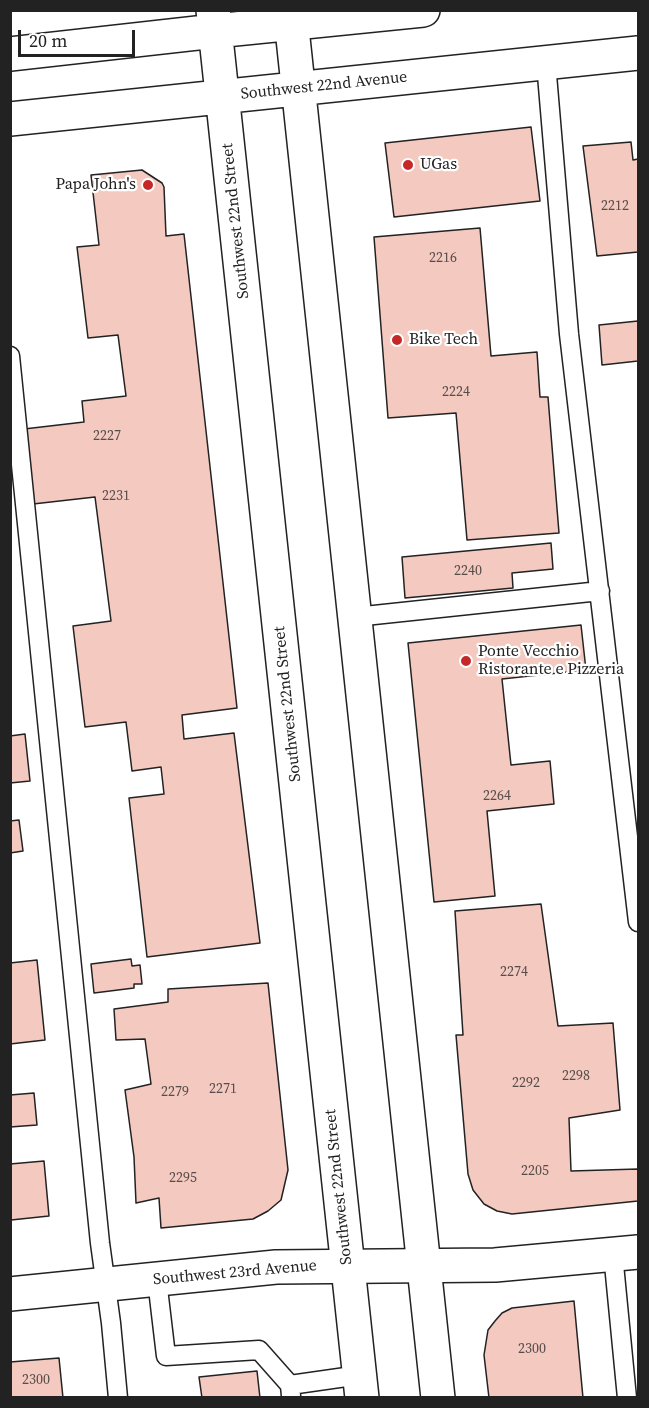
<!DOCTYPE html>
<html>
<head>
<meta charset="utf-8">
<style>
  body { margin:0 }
  #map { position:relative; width:649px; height:1408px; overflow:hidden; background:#fff; font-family:"Source Serif 4",serif }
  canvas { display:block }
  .frame { position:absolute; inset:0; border:12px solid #222; pointer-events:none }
  .scale { position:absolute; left:18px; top:30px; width:117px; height:27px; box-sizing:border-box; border:3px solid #222; border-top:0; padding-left:8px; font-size:18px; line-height:21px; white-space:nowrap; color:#222; -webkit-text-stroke:4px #fff; paint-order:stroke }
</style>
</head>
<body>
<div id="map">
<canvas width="649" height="1408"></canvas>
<div class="frame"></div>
<div class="scale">20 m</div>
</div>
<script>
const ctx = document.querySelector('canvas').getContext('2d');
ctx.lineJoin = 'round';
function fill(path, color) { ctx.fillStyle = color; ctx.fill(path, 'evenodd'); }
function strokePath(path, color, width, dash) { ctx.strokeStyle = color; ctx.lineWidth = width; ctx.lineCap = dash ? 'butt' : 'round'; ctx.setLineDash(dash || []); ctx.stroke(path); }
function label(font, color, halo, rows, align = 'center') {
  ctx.font = font + ' "Source Serif 4",serif'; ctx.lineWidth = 4.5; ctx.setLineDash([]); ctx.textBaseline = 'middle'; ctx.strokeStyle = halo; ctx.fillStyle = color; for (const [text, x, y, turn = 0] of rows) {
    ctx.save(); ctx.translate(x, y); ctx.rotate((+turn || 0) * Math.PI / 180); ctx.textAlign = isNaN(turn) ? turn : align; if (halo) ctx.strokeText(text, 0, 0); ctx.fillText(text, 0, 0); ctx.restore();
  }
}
const building = new Path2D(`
  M531,127L540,201L394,217L385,143Z
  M631,142L633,160L638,159V252L597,256L583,146Z
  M142,170L162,183L164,187L166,236L184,234L237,708L182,715L184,739L234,733L260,943L147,957L129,798L164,794L161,767L132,771L126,722L85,727L73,626L111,621L95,497L33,504L24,429L84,422L82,401L126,396L118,335L88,338L77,247L99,245L91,175Z
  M480,228L491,356L537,352L540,397H548L559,533L467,540L456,413L388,418L374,237Z
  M638,321V361L602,365L599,325Z
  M551,543L553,569L512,573L513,588L405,598L402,557Z
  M581,625L586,670L502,679L511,765L550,761L554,804L487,811L495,896L434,902L408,643Z
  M25,734L30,781L10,783V736Z
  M19,820L23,851L10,853V821Z
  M541,904L558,1026L613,1023L620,1110L569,1118L571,1171L638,1169V1201L512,1214L497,1211L484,1204L473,1190L468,1174L456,1035H463L455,911Z
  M131,959L132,966L140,965L142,984H134V988L94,993L91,964Z
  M37,960L45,1040L10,1044V963Z
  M268,983L288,1170L281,1200L268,1211L253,1219L161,1228L159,1198L136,1203L134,1157L125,1090L151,1084L145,1039L116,1040L114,1009L168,1002V989Z
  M34,1093L37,1125L10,1127V1095Z
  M44,1161L49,1216L11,1220L10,1164Z
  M574,1301L583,1398H489L484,1355L488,1330L495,1321L502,1313L512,1308Z
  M59,1358L63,1398H10V1362Z
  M257,1371L260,1398H202L199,1377Z`);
fill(building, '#f3c9c0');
strokePath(building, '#222', 1.5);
const lane = new Path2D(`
  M546,63L569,334L638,922
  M10,356L100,1243L111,1323L118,1398
  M355,617L600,591
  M613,1254L627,1398
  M157,1280L166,1356L259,1350L290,1385
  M291,1396L290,1385L360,1375`);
const street = new Path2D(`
  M10,1294L276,1267L495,1265L638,1252`);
const secondary = new Path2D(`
  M213,10L362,1398
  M290,10L438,1398
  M10,54L215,31L423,10
  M10,119L638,53`);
strokePath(lane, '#222', 21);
strokePath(street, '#222', 36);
strokePath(secondary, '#222', 36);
strokePath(lane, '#fff', 18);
strokePath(street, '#fff', 33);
strokePath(secondary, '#fff', 33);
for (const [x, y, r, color] of [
  [408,165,6,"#c62828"],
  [148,185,6,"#c62828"],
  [397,340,6,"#c62828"],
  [466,661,6,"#c62828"]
]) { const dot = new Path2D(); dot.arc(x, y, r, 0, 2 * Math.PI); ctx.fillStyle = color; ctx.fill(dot); strokePath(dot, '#fff', 2); }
label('14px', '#564c4a', null, [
  ["2212",615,206],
  ["2216",443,258],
  ["2224",456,392],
  ["2227",107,436],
  ["2231",116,496],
  ["2240",468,571],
  ["2264",497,796],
  ["2274",514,972],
  ["2298",576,1076],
  ["2292",526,1083],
  ["2271",223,1089],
  ["2279",175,1092],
  ["2205",535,1171],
  ["2295",183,1178],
  ["2300",532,1349],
  ["2300",36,1380]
]);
label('16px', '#222', '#fff', [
  ["Southwest 22nd Avenue",324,86,-6],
  ["Southwest 22nd Street",236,221,-96],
  ["Southwest 22nd Street",288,704,-96],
  ["Southwest 22nd Street",339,1187,-96],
  ["Southwest 23rd Avenue",235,1273,-5]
]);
label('16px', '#222', '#fff', [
  ["UGas",420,165],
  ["Papa John's",136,185,"right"],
  ["Bike Tech",409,340],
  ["Ponte Vecchio",478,652],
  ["Ristorante e Pizzeria",478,670]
], 'left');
</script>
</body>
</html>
